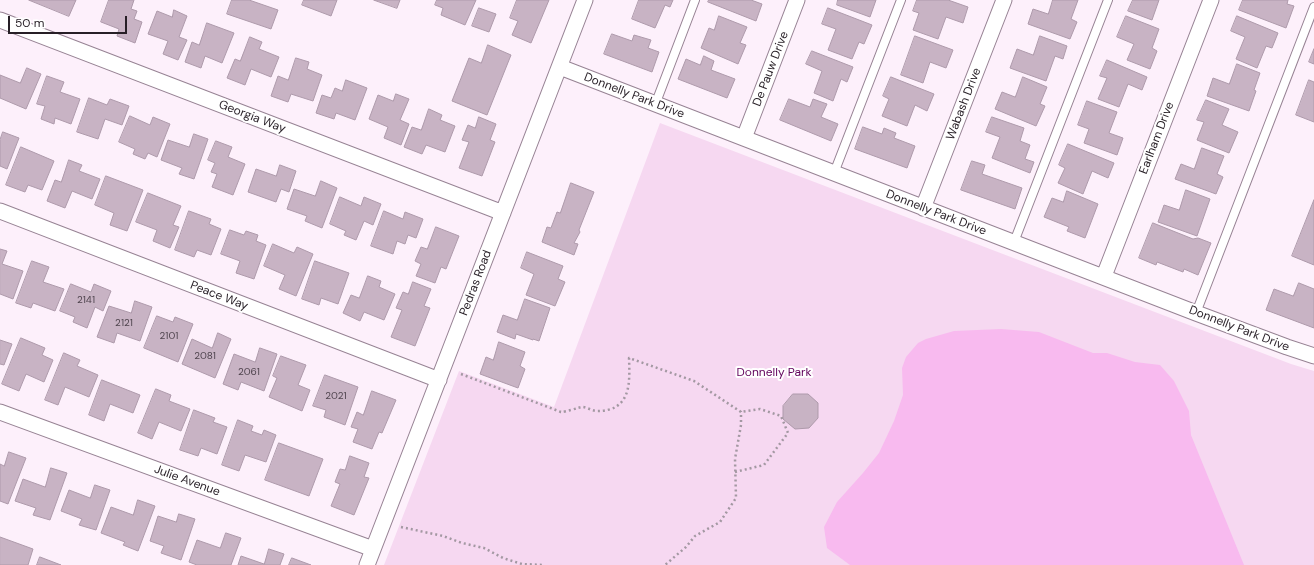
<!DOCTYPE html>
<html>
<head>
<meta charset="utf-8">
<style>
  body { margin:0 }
  #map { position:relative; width:1314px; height:565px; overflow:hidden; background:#fdf0fb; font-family:"DM Sans",sans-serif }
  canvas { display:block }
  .scale { position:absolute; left:8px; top:16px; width:119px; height:18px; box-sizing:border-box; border:2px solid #271f26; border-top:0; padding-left:5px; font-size:12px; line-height:14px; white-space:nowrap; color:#271f26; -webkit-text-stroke:3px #fff; paint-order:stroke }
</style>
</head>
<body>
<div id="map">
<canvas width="1314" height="565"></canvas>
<div class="scale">50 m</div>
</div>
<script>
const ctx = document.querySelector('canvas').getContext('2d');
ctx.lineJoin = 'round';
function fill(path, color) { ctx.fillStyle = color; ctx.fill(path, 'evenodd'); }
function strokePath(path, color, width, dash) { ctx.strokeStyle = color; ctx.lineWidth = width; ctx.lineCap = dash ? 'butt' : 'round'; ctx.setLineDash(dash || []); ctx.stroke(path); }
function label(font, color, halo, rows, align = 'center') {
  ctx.font = font + ' "DM Sans",sans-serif'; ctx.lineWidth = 4; ctx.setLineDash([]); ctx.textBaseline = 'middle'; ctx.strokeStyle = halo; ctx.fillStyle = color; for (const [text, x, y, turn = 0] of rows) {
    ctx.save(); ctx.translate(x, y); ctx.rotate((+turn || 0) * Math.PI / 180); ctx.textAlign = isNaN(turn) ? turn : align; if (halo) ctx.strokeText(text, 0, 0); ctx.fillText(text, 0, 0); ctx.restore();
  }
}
fill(new Path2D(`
  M660,123L1291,364L1314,371V565H384L459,371L554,407Z`), '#f6d8f1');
fill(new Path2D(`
  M1001,329L1039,332L1093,353H1107L1135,362L1160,365L1174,381L1189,411L1191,435L1244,565H850L827,548L824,527L837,502L863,473L879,453L894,421L903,395L902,368L906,357L918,343L926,339L954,331Z`), '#f8baef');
const building = new Path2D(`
  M29,0H76L69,16Z
  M109,0H134L131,9L137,11L134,19L142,22L135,43L117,36L119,29L101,22Z
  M232,0H249L278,10L271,29L227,14Z
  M304,0H337L331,16L302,5Z
  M374,0H400L397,8Z
  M437,0H476L465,25L441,15L443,8L435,5Z
  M517,0H549L531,43L512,35L518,21L510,18Z
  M639,0H673L670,7L665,5L655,28L632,19Z
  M709,0H751L762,4L756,21L708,2Z
  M838,0H876L870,17L837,5Z
  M917,0H948L968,7L963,23L946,17L938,39L913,30L919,13L913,11Z
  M1053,0H1078L1071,19L1077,22L1070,39L1028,24L1033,9L1048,14Z
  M1133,0H1159L1152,20L1128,11Z
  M1243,0H1288L1287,4L1294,6L1286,28L1239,10Z
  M479,8L496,14L489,32L472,26Z
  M828,8L872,25L864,44L859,42L852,59L828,50L836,29L822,24Z
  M174,10L187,16L179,37L187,40L178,60L163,54L168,41L148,34L157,11L172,17Z
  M719,16L747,27L740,43L746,45L738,64L701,48L709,28L714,30Z
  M1126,16L1159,29L1152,48L1157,51L1150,69L1127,60L1134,44L1117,37Z
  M1237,16L1278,33L1272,48L1266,46L1257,68L1236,59L1245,37L1231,31Z
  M207,23L234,33L222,63L205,56L201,68L185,62L192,42L199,45Z
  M612,34L632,41L634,35L651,40L648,48L659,52L652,72L604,54Z
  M915,36L953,50L946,68L930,62L923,83L901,75Z
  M1040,36L1067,46L1063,59L1055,56L1046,81L1010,68L1017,49L1033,55Z
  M250,37L262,42L259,49L279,57L271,77L251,69L245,85L227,78L235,59L240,61Z
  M488,45L511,55L487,115L452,101L469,58L481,63Z
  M1314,49V64L1309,62Z
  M812,51L853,67L847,82L841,79L833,101L814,93L822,71L806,64Z
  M704,56L714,61L711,70L735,79L727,98L678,79L686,59L700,65Z
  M296,58L309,62L307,69L322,75L313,101L291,94L288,102L271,96L278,76L288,80Z
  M1107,60L1147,77L1142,90L1128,84L1119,107L1098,99L1107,78L1100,76Z
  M1237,64L1260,73L1254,90L1256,91L1249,111L1207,96L1213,78L1229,84Z
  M27,68L41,74L26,109L0,98V75L20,83Z
  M47,76L64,82L60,92L80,99L71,124L55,118L54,124L41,119L45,106L37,104Z
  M891,77L934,94L927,111L915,105L907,126L882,116L889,99L883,96Z
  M1023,77L1047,87L1040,104L1045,106L1036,126L995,109L1002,92L1015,97Z
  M346,80L367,88L355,120L336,113L334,119L316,113L322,95L331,98L335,88L342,91Z
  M1309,80L1314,82V122L1296,115Z
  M396,94L409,99L400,120L409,124L401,145L384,138L388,127L369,119L378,95L393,101Z
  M89,98L107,105L110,99L129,106L122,125L105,119L98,139L77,132Z
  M789,99L810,107L813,99L827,104L821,117L838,124L831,141L780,120Z
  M1206,100L1229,109L1222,125L1238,132L1229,153L1197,140L1204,122L1197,120Z
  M1087,101L1117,112L1109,133L1123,138L1117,155L1084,143L1089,129L1078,125Z
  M429,109L442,115L440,120L455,126L445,152L426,145L422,154L404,147L412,127L421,130Z
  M130,116L150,125L153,117L170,124L157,157L148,153L145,159L133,154L135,149L119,142Z
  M479,117L496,124L490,140L495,142L482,176L459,168L469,142L462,140L468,125L475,128Z
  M992,117L1024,128L1020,141L1030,145L1025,159L1034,162L1030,173L992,158L1000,137L986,132Z
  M863,127L882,134L884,128L896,133L894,138L915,146L907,168L855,149Z
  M3,132L19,138L7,169L0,166V140Z
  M194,134L208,139L194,179L179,174L182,168L161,160L168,140L189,147Z
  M216,141L232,147L228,157L245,164L233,195L212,187L217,174L211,172L215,163L208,160Z
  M1068,144L1114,163L1108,178L1092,171L1083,194L1058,183L1065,168L1059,165Z
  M21,147L54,161L42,190L28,185L25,192L6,185Z
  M1202,148L1224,156L1217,174L1223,177L1216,194L1175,179L1181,164L1194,169Z
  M69,160L82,165L79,171L100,179L92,199L72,191L65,208L47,201L55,180L61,182Z
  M972,161L985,165L982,174L1022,188L1015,209L961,190Z
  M280,165L296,171L289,192L281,189L276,202L248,192L256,169L276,176Z
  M106,176L143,190L127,231L110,225L114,213L95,205Z
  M321,181L337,188L322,228L305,221L307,216L287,209L294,189L315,196Z
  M571,183L594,192L579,230L580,232L574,243L578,244L574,255L542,242L547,227L551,228L557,212L560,213Z
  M1186,190L1210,199L1197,236L1158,222L1164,205L1179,210Z
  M1067,191L1098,204L1085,238L1067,231L1069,227L1044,217L1052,198L1063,202Z
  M148,193L181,206L173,225L179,227L170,248L153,241L157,230L136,222Z
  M340,197L361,206L364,197L381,204L373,225L364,221L356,240L344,235L346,231L330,224Z
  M1314,200V265L1292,256Z
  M189,211L211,219L209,224L221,229L211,255L197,250L194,257L175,250Z
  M384,211L403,219L405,212L423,219L416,238L408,235L405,244L397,241L393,254L371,246Z
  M1153,223L1193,239L1198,238L1211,243L1198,275L1184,269L1183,272L1157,262L1156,265L1139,258Z
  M436,227L459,236L446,269L441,267L435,283L416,276L421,264L415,261L421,247L427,249Z
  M230,230L244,235L246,231L258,235L256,241L266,245L254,279L236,273L240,261L221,254Z
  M273,244L294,253L297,247L313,254L296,296L279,289L285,275L264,266Z
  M0,249L7,251L2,264L23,271L13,299L0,294Z
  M527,252L563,266L558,279L565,282L555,306L526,295L534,274L521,268Z
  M32,261L49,267L43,282L64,289L55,311L33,303L31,308L16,303Z
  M315,261L349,273L338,304L321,298L319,305L302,299Z
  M368,276L381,281L379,287L395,294L384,320L364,312L360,321L343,313L351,295L359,298Z
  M413,282L431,289L424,306L430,308L415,346L391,337L402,310L396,308L403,292L408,294Z
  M1299,283L1314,289V328L1266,310L1274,289L1293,296Z
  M71,284L91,292L94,284L111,291L103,311L95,307L87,328L73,322L75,317L60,311Z
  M525,299L550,308L539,341L533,339V340L516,334L515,339L497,332L503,315L517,320Z
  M135,301L152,307L140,341L117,333L114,343L97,337L109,306L131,313Z
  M157,316L173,322L175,317L193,324L178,362L144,348Z
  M218,333L231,339L215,378L182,364L192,339L212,348Z
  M21,338L45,348L42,355L53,360L44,382L26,374L19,391L2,384Z
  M0,340L12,344L4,365L0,364Z
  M499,342L525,352L520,366L525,369L518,388L480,374L486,357L493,360Z
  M260,348L277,354L264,391L241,382L238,390L223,384L234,354L255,362Z
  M64,353L80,360L77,366L98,375L89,397L65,387L58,405L45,400Z
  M281,356L306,365L298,385L310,390L302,411L269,397L277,378L273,376Z
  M325,375L358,387L345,425L324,417L326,410L313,406Z
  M102,380L140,395L133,413L110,404L104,421L89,415Z
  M156,389L171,395L169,401L190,409L181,431L159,422L152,439L138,433Z
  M372,391L396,400L382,433L379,432L372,449L353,442L358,429L351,427L357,412L363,415Z
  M793,394H808L818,403V418L809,428L795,429L783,419V406Z
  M194,410L215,418L213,422L227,427L217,454L201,448L198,456L180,450Z
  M238,420L253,426L251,431L262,435L264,430L276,435L266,462L245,455L239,471L222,465Z
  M279,443L323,459L309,496L265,480Z
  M9,452L26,458L8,504L0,501V464L4,466Z
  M350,456L369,463L364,477L369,478L354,515L331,506L340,484L335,482L340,469L345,470Z
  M51,468L67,473L50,520L33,515L36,508L15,501L23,479L45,487Z
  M95,485L110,490L96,530L79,525L82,519L61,511L69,490L90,498Z
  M138,500L155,506L138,551L123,545L125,542L101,533L111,507L133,515Z
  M179,514L195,519L181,560L161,553L164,546L150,541L158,516L176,522Z
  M226,533L241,538L231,565H197L189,562L197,540L220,548Z
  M0,537L33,549L28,565H0Z
  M269,549L284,554L280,565H238L241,556L264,564Z
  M40,557L61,565H37Z
  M292,558L311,565H289Z`);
fill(building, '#c8b3c4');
strokePath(building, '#ae9aab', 1);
const service = new Path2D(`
  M655,105L695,0
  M834,173L901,0
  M1014,242L1108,0
  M1196,313L1314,7`);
const minor = new Path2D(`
  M0,20L503,213
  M560,67L1196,313L1287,347L1314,356
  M744,138L797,0
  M923,208L1004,0
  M0,211L439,380
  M1104,276L1211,0
  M0,412L373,549
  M367,565L585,0`);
strokePath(service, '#978394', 10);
strokePath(minor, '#978394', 17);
strokePath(new Path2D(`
  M461,374L561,412C566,412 580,407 582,407C587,407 592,411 597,411C631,411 630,384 629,358L694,381L741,412V425L735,459L736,498L720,522L695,536L686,547L665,565
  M735,472L764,465L788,433L781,416L760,409L741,412
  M401,527L443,536L462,543L484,548L503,558L522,564L544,565`), '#a398a2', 2.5, [2, 3]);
strokePath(service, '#fff', 8);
strokePath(minor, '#fff', 15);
label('10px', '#4f444e', null, [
  ["2141",86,300],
  ["2121",124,323],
  ["2101",169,336],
  ["2081",205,356],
  ["2061",249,372],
  ["2021",336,396]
]);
label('12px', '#271f26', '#fff', [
  ["De Pauw Drive",771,69,-69],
  ["Donnelly Park Drive",634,96,21],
  ["Wabash Drive",964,104,-69],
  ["Georgia Way",252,117,21],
  ["Earlham Drive",1157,138,-69],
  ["Donnelly Park Drive",936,213,21],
  ["Pedras Road",476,283,-69],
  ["Peace Way",219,296,21],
  ["Donnelly Park Drive",1239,329,21],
  ["Julie Avenue",187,481,20]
]);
label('12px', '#61025c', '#fff', [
  ["Donnelly Park",774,373]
]);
</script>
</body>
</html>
